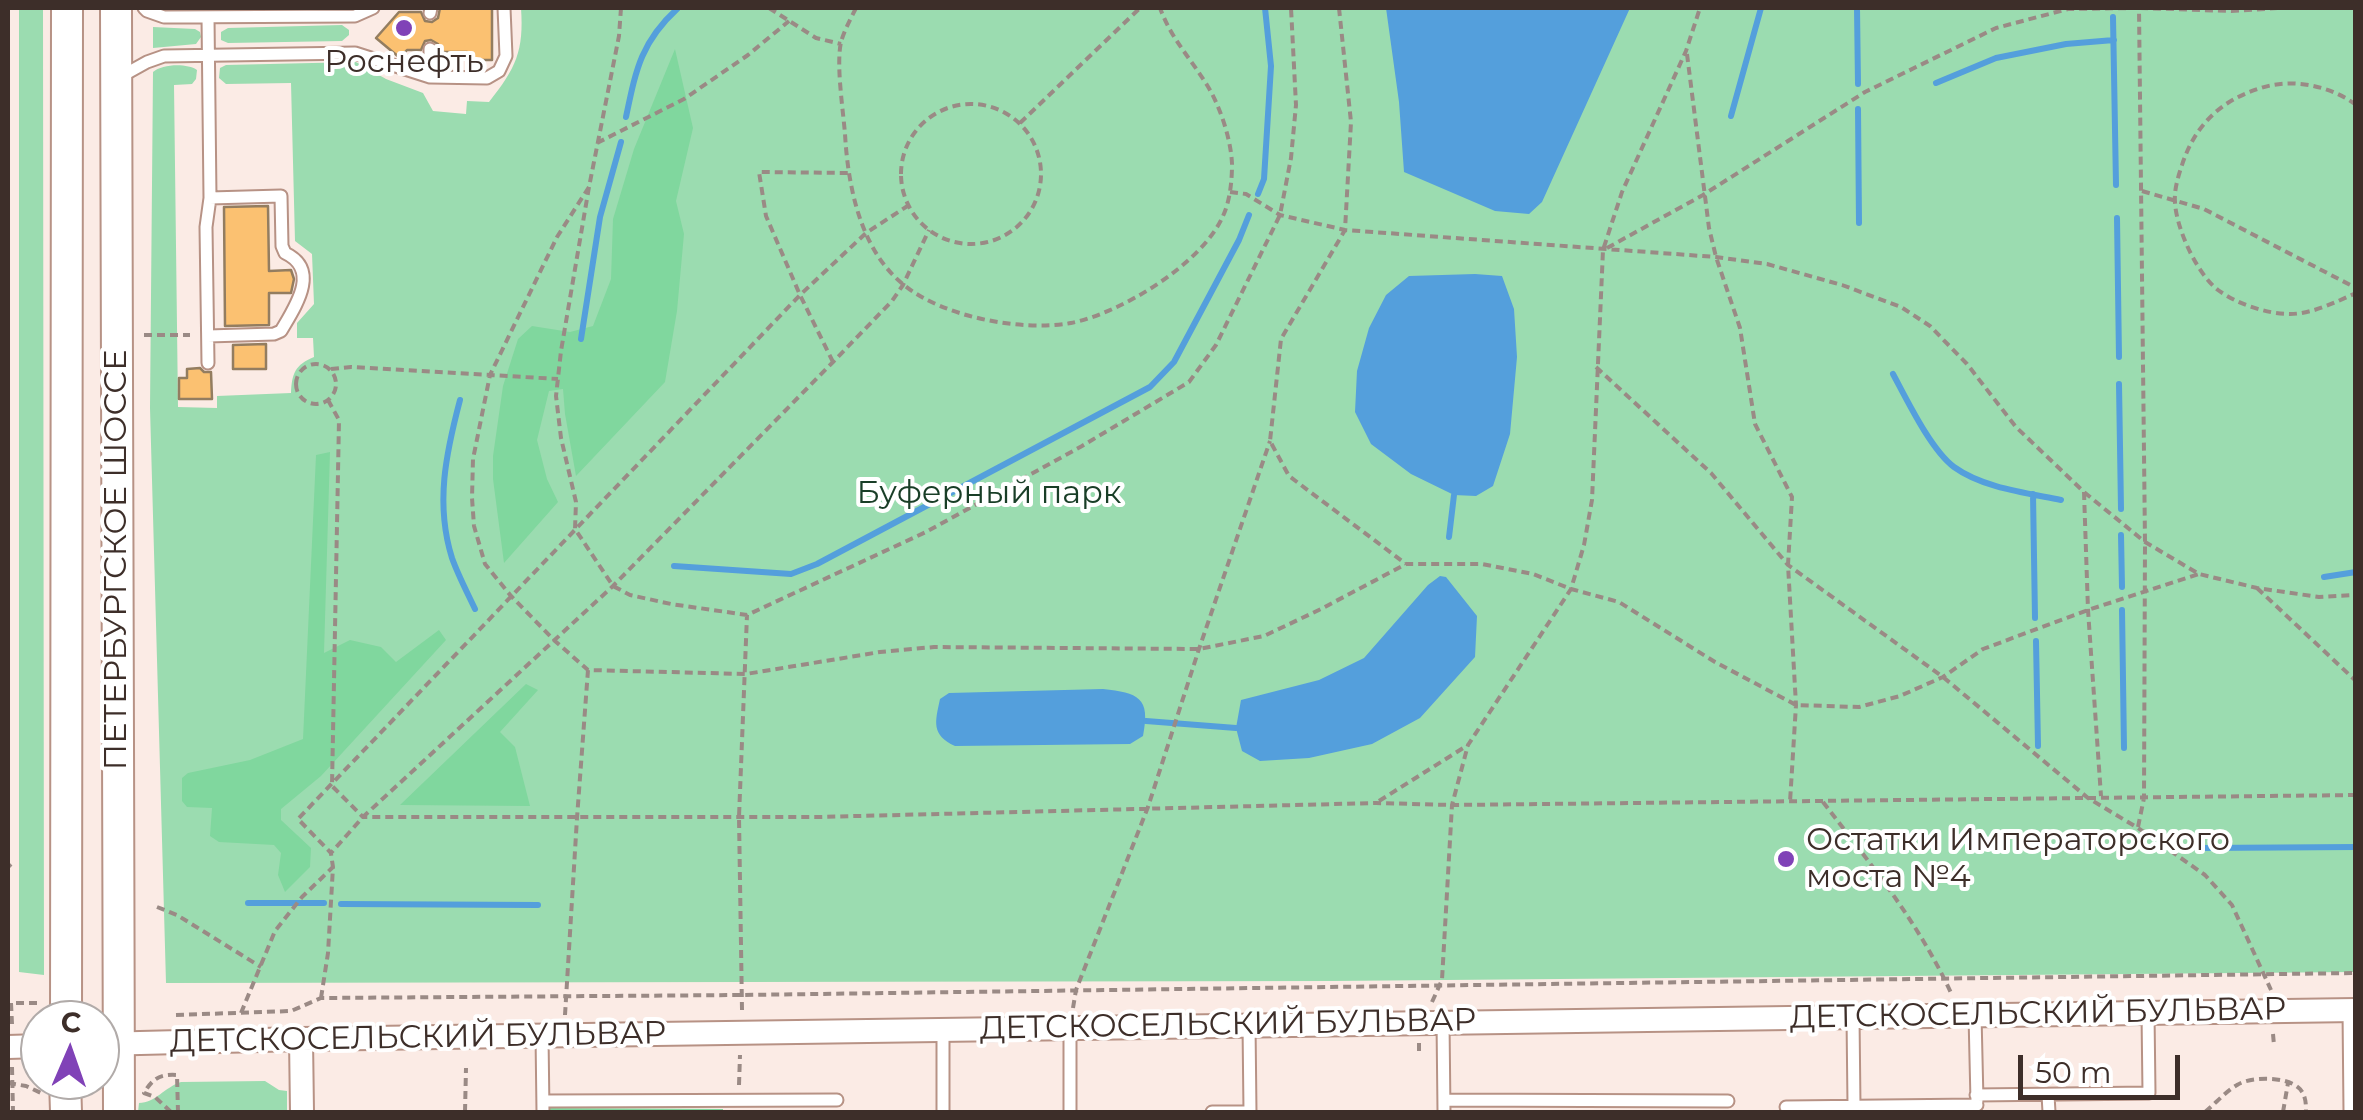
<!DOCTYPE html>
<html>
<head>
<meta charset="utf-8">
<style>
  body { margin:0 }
  #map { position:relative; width:2363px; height:1120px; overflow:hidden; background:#fbebe5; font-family:Montserrat,sans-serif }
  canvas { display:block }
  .frame { position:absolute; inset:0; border:10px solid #3d2e29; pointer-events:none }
  .north { position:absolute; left:20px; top:1000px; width:100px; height:100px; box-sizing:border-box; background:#fff; border:2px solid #b1aba9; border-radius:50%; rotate:2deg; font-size:28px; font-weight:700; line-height:40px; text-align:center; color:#3d2e29 }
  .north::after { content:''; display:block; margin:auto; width:35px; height:45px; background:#8042b7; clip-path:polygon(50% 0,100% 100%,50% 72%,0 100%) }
  .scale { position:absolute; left:2018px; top:1055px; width:162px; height:45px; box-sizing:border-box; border:5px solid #3d2e29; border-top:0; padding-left:12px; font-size:30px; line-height:35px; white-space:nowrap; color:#3d2e29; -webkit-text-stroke:8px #fff; paint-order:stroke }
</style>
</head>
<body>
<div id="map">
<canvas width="2363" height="1120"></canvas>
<div class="frame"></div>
<div class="north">С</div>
<div class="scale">50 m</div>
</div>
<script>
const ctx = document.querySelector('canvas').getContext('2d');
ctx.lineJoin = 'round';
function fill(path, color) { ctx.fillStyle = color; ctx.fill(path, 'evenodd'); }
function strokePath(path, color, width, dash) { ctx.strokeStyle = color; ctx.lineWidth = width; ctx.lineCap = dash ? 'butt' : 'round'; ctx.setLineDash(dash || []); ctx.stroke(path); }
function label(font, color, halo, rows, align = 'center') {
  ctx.font = font + ' Montserrat,sans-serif'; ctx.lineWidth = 8; ctx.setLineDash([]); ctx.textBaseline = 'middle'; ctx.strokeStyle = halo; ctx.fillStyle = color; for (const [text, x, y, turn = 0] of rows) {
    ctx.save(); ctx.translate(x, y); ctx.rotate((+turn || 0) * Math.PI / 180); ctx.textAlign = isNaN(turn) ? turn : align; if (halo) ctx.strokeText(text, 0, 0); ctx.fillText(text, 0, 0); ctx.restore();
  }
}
fill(new Path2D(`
  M19,8H43L44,975L19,972Z
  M521,8H2355V972L1332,981L166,983L150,408L153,72C162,64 187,63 197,70L196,79L192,84L174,85L178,407L217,408V396L291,393C292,373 295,365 314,357L313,338H297V323L314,304L312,254L295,241L291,83L226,84L219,78L220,68L226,65L356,62L386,79L423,93L433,111L466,114L467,101L489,102C516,68 524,51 521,8Z
  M342,25L349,30V35L342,41L228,43L221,40V32L228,28Z
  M153,27L195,29L200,32L201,37L196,44L153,48Z
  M265,1081L279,1090L287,1091V1112H138L139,1103C155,1103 165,1087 181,1082Z`), '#9bdcb0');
fill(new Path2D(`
  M675,49L693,128L676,201L684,234L677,311L665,382L576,476L565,414L563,389L549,391L537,440L547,479L558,502L504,563L493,479V456L503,386L518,339L532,326L570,332L593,326L611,279L613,219L634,149Z
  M330,452L324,653L350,640L381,647L396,662L439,630L446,640L321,776L281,809V820L311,848L310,867L285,892L278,875L281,853L274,845L219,842L210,836L212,808L187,807L182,801V778L188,773L250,760L303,739L316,455Z
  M526,684L538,690L500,732L515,747L530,806L400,805Z
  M548,1108L723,1109V1112H549Z`), '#80d79e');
fill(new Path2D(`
  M1386,8H1630L1542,202L1529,214L1495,211L1404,172L1399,102Z
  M1475,274L1502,276L1514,309L1517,357L1510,434L1493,486L1476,496L1454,495L1411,474L1371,444L1355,412L1357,371L1369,328L1386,295L1409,276Z
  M1440,576L1446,577L1477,616L1475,657L1420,718L1372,744L1309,758L1260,761L1242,751L1236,728L1241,700L1319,680L1364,658L1428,585Z
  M1103,689C1138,693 1151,697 1143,736L1130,744L955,746C931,735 935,722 940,699L949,693Z`), '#549fdc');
strokePath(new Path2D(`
  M1857,8L1858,84
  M2113,17L2116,185
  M1936,83L1996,58L2066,44L2114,40
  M1858,109L1859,223
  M1731,116L1761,8
  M626,117C636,69 641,42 678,8
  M1258,194L1264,179L1271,66L1265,8
  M2117,218L2119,357
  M581,339L600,217L621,142
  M1893,374C1907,400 1931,450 1954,467C1983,488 2027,493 2061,500
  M2119,384L2121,509
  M460,400C446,453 435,504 452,558C458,575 467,592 475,609
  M2033,494L2035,618
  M2121,535L2122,587
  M1449,537L1454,495
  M674,566L791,574L817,564L1150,387L1174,362L1239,240L1249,215
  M2324,577L2356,572
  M2122,610L2124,748
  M2036,641L2038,746
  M1146,721L1236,728
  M2201,848L2356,847
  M248,903H324
  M341,904L538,905`), '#549fdc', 6);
const building = new Path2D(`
  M440,8H492V60H467V52H439L438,44L431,40L425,41L421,50H407L400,58L376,38L399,12H421L425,21L432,22L438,18Z
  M268,206L269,271L291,270L294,279L291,293H269V325L225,326L224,207Z
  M266,344V369H233V345Z
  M200,368L204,372H211L212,399H179V378H187V369Z`);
fill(building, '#fbc171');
strokePath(building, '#937d60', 2.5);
const service = new Path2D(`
  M144,8L147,11L164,17L355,16L373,8
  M430,13L431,8
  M208,17L210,198L206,227L208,363
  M120,77L147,62L164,56L355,53L430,77L487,78L499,71L506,56L504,8
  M430,77V49
  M208,336L274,334L281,331C295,307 321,270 285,253L282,246L281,196L210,198
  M2349,1010L2350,1112
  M1975,1015L1977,1101
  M1853,1016L1854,1106
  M1443,1021L1444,1112
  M1070,1027V1112
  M943,1029V1112
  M542,1035L543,1112
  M1976,1095L2149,1093L2148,1013
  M2048,1095L2049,1112
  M1444,1100L1728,1101
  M543,1101L837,1100
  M1786,1107L1977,1105
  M1212,1112H1250L1249,1024`);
const minor = new Path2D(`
  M301,1039L302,1112
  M100,1044L301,1039L2356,1010
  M8,1047L40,1046`);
const secondary = new Path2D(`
  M116,8L119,1112
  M66,1020L67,8
  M65,1080L66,1112`);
strokePath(service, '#b79285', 15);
strokePath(minor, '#b79285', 26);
strokePath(secondary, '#b79285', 34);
strokePath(new Path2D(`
  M621,8L619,36L589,187L561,351L556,396L561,438L576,502L575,529L613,586L630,595L671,604L747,615L926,532L1082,446L1189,382L1216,345L1280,215L1291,158L1296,105L1291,8
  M769,8L816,38L841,44
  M856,8C851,18 844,31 841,42C836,65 843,109 845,134C848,186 860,250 904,285C943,317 1022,332 1071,323C1121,313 1202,264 1223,216C1230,201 1232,181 1232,164C1231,139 1220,106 1207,85C1189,56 1172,40 1160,8
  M1339,8L1351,122L1345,230L1281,339L1270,441L1289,476L1406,564
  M2140,8L2231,11L2279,8
  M1687,54L1709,228L1716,257L1740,328L1755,424L1792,497L1788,565L1796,705L1790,802
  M901 174a70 70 0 1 1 140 0a70 70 0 1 1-140 0Z
  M2356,105C2330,85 2291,78 2261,88C2221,100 2195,125 2182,165C2178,177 2174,190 2175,202C2176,228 2197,274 2218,290C2237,304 2267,314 2290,314C2312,314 2336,302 2356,293
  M1020,123L1140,8
  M597,143L684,99L748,55L789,21
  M589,187L557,237L490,375L473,459L472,498L474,526L485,564L511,596L555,641L588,670L746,674L880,652L934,647L1199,649L1264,636L1321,609L1406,564H1482L1533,574L1571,589L1619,602L1715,662L1796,705L1859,707L1900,696L1943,677L1983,649L2088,610L2199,574
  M2142,191L2204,209L2356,288
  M1230,192L1246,194L1280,215L1345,230L1716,257L1767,264L1842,285L1901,307L1930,326L1967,364L2016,427L2084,492L2145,542L2199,574L2257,588L2319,597L2356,595
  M909,205L866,233L800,295L298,819L331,853L363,817L613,586L833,362L892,301L903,285L929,230
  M1607,248L1703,195L1865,92L1996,28L2068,9L2136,8
  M144,335H190
  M833,362L800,295L766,216L759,172L848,173
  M296 384a20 20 0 1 1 40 0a20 20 0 1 1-40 0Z
  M1596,367L1711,473L1788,565L1943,677L2088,798L2138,828L2205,875L2232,905L2271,990
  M331,369L351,367L558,379
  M328,400L339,420L332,786L363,817H818L1376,803L1452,805L2356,795
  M2084,492L2088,610L2101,796
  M2257,588L2356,681
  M1379,801L1468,745
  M1823,802C1869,862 1919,923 1951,993
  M2138,827L2144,798L2145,542L2139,8
  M8,864L11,867
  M157,907L177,915L261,967
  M321,998L328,953L333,867L331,854
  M1432,1002L1442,980L1452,805L1468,745L1571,589L1584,545L1592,500L1603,250L1622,192L1686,51L1700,8
  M1073,1008L1076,990L1148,807L1199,649L1270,441
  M742,1010L739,817L747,615
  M241,1013L275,931L302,897L333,867
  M176,1015L291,1011L321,998L742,995L2356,973
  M565,1015L577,818L588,670
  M12,1024L11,1003H41
  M2273,1034L2274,1045
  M1419,1043V1054
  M12,1067L13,1112
  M8,1083L26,1086L41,1093
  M739,1085L740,1055
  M171,1112L155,1097L144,1093C153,1078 160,1074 177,1075L178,1112
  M465,1112L466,1068
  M2205,1112C2215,1104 2225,1092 2237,1085C2251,1076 2288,1076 2300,1089C2306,1096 2306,1104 2306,1112
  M2283,1112L2288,1083`), '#9a8a85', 4, [8, 5]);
strokePath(service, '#fff', 11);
strokePath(minor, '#fff', 22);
strokePath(secondary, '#fff', 30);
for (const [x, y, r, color] of [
  [404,28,10,"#8042b7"],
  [1786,859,10,"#8042b7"]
]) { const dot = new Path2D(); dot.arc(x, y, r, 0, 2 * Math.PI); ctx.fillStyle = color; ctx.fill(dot); strokePath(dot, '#fff', 4); }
label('32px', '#3d2e29', '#fff', [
  ["Роснефть",404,63],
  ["Остатки Императорского",1806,841,"left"],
  ["моста №4",1806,878,"left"]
]);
label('32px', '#193e27', '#fff', [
  ["Буферный парк",989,494]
]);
label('32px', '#3d2e29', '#fff', [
  ["ПЕТЕРБУРГСКОЕ ШОССЕ",117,560,-90],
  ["ДЕТСКОСЕЛЬСКИЙ БУЛЬВАР",2038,1014,-1],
  ["ДЕТСКОСЕЛЬСКИЙ БУЛЬВАР",1228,1025,-1],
  ["ДЕТСКОСЕЛЬСКИЙ БУЛЬВАР",418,1038,-1]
]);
</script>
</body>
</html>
